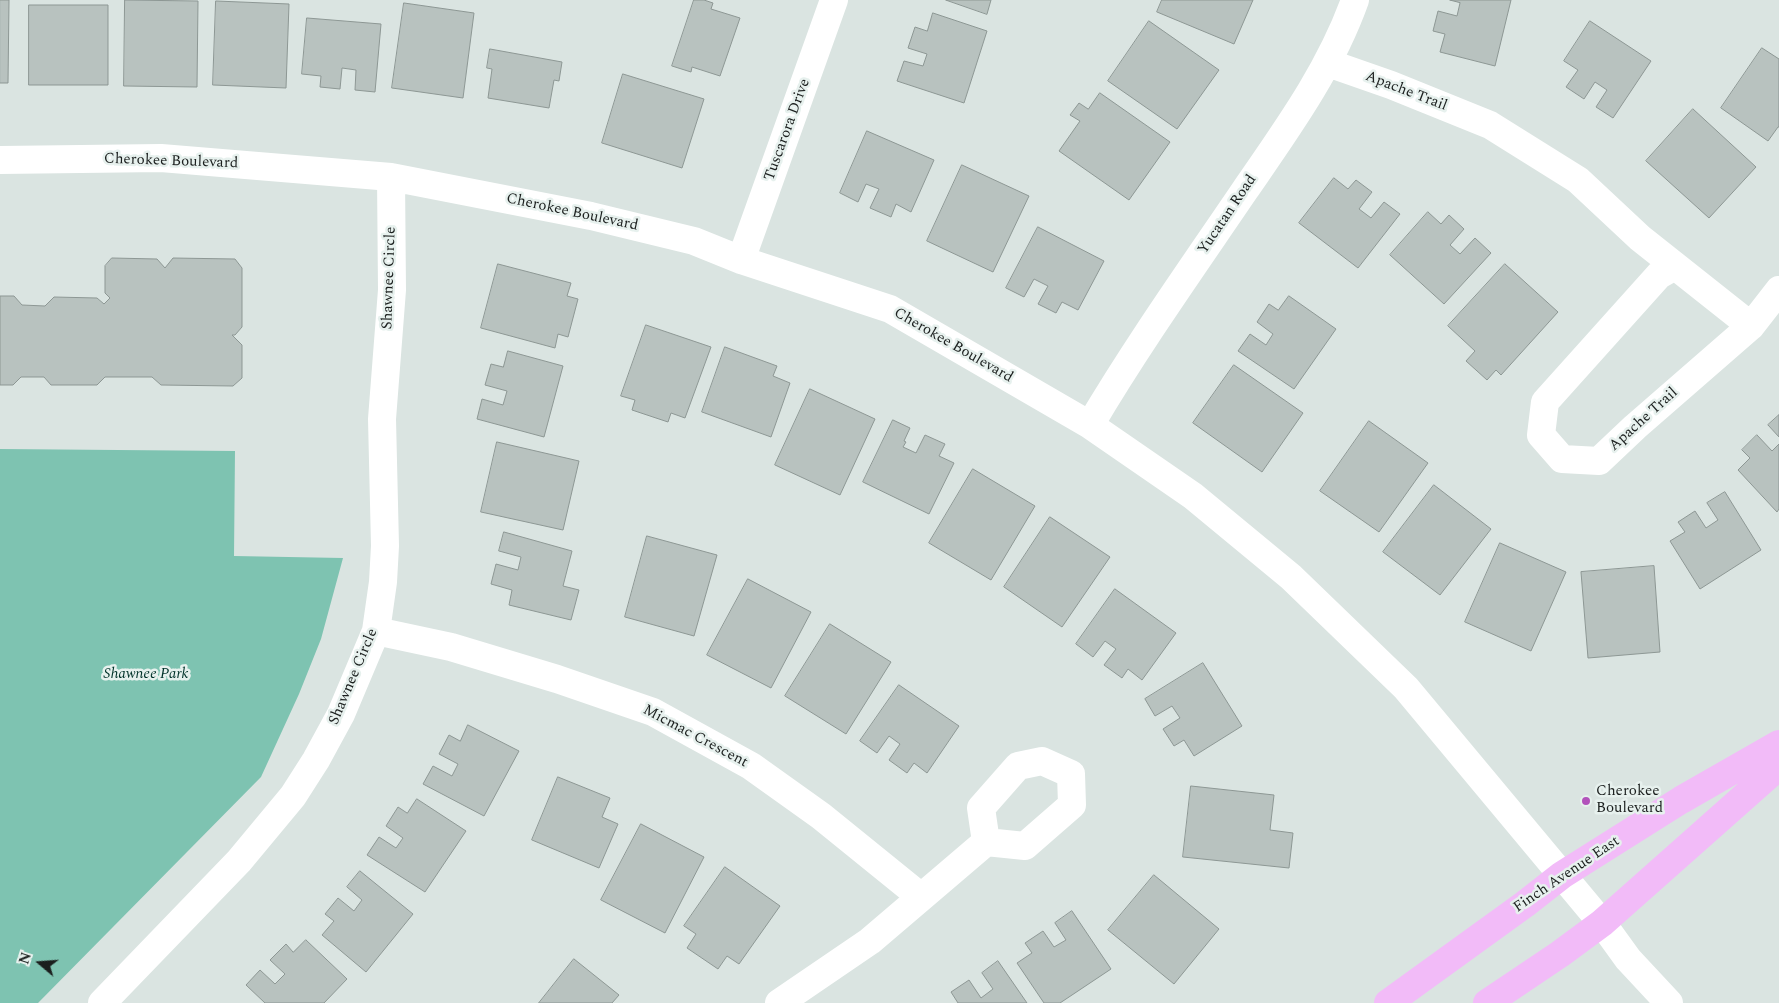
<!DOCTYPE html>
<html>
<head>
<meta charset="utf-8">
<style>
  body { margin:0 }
  #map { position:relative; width:1779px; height:1003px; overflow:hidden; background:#dae4e1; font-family:Spectral,serif }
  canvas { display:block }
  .north { position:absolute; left:15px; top:938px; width:50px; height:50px; -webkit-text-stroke:4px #e7f1ee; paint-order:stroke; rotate:288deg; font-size:14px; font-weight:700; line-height:20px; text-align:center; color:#1b1f1e }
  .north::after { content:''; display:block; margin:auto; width:18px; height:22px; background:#1b1f1e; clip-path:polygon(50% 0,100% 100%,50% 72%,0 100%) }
</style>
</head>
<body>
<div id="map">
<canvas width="1779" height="1003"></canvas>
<div class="north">N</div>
</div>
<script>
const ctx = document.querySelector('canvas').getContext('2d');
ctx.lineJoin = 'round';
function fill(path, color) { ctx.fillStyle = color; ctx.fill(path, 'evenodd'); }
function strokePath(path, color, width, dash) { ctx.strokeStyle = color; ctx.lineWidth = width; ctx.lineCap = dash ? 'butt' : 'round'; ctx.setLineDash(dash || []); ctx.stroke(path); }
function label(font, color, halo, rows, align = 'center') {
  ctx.font = font + ' Spectral,serif'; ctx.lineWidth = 5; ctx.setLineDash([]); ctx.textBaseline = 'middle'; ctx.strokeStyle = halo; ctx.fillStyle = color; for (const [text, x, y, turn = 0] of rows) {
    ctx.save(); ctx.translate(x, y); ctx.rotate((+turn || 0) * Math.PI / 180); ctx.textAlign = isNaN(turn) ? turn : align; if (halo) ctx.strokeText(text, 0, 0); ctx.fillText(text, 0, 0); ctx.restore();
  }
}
fill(new Path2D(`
  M0,449L235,451L234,556L343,558L321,639L299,694L261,777L38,1003H0Z`), '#7ec3b1');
const building = new Path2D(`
  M0,0H9L8,83H0Z
  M125,0L198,1L197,87L124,86Z
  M694,0H704L713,3L711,9L740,18L720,76L692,67L691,72L672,66Z
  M946,0H991L987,14Z
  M1162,0H1253L1234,44L1157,12Z
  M1450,0H1511L1495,66L1440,52L1445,34L1433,31L1438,11L1457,16L1460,3Z
  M216,1L289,4L286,88L213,85Z
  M404,3L474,13L463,98L392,88Z
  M29,5H108V85H29Z
  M933,13L987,31L964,103L897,81L904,61L923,66L927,54L908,48L915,27L927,31Z
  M307,18L381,24L375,92L355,90L356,70L342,68L340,89L320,87L321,76L302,74Z
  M1149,21L1219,70L1177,129L1108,81Z
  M1590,21L1651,61L1613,118L1596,107L1607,90L1595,82L1584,99L1566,87L1578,70L1564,61Z
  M1762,48L1779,59V127H1778L1768,141L1721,108Z
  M490,49L562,62L559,81L554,80L549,108L488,98L492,69L487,68Z
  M623,74L704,99L682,168L602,143Z
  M1100,93L1170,142L1129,200L1059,151L1080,121L1070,115L1079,103L1088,109Z
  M1693,109L1756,167L1709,218L1646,161Z
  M867,131L934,160L911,212L896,204L891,217L870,208L879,189L866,184L858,202L840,193Z
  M962,165L1029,196L993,272L927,241Z
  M1334,178L1348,189L1356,180L1372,192L1359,209L1371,218L1384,202L1400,214L1358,268L1299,223Z
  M1428,212L1441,224L1449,215L1464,229L1450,245L1460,254L1475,238L1491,253L1444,304L1390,255Z
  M1038,227L1104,261L1078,310L1062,302L1056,313L1038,304L1048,286L1034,279L1024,297L1006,288Z
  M112,258L157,259L165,268L173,258L235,259L242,268V327L235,335H232L242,345V378L233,386L161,385L152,377H105L97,385H51L44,377H21L13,385H0V296H14L22,305L45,306L54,297L97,298L104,304L110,298L105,293V266Z
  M498,264L571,283L567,296L578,299L568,337L558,334L555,348L481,328Z
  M1505,264L1558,312L1501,375L1496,370L1487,380L1466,361L1475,351L1448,326Z
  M1289,296L1336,329L1294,389L1238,351L1250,334L1266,345L1273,334L1257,322L1269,304L1278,310Z
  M646,325L711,347L685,418L671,413L668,422L632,410L635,400L621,396Z
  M725,347L777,366L773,376L790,383L771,437L702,412Z
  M508,351L563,366L544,437L477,419L482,399L503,405L507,391L485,385L491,364L503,367Z
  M1234,365L1303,413L1262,472L1193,423Z
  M810,389L875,419L840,495L775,465Z
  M1779,415V437L1768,425Z
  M893,420L910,428L904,441L906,442L903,447L916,453L925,435L945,444L939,456L954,463L929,514L863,482Z
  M1369,421L1428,463L1379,532L1320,491Z
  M1757,435L1772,451L1779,444V509L1777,512L1738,470L1750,458L1742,450Z
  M497,442L579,461L563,530L481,512Z
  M973,469L1035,506L991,580L929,543Z
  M1434,485L1491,529L1440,595L1383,552Z
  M1725,492L1761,550L1700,589L1670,541L1685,532L1678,522L1695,511L1706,528L1718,520L1707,503Z
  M1050,517L1110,557L1062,627L1004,587Z
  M504,532L572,551L563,586L579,590L571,620L509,605L512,590L491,584L496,564L518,570L521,557L499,551Z
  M647,536L717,555L694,636L625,617Z
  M1500,543L1566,572L1531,651L1465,622Z
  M1654,566L1660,652L1588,658L1581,572Z
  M748,579L811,612L771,688L707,655Z
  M1115,589L1176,633L1142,680L1128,669L1122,678L1104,665L1116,649L1105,641L1093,657L1076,644Z
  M830,624L891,662L846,734L785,696Z
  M1203,663L1242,726L1194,756L1184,740L1174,746L1163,729L1180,718L1172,706L1155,716L1145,699Z
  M899,685L959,726L927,773L914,763L907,773L889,760L900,744L889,736L877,753L860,741Z
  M468,725L519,751L484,816L423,784L433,766L452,776L458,764L439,754L449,735L460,741Z
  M558,777L610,798L602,817L618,824L599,868L532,840Z
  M1191,786L1274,795L1270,830L1293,833L1289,868L1183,857Z
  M417,799L466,831L425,892L367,855L379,837L396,848L403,838L386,826L398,807L407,813Z
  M641,824L704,857L665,933L601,900Z
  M725,867L780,906L739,964L727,956L718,969L687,948L696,934L684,926Z
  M360,871L413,914L366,972L322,935L334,921L325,914L338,898L354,911L362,900L347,887Z
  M1154,875L1219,929L1174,984L1108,930Z
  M1072,911L1111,969L1060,1003H1044L1017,963L1032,953L1025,943L1043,931L1054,947L1066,940L1055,923Z
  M306,940L347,979L324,1003H265L246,985L260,970L275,984L285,974L270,960L286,944L293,952Z
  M574,959L619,995L612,1003H539Z
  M998,961L1027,1003H958L951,992L969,980L981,998L993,989L982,973Z`);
fill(building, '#b8c2bf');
strokePath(building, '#8d9794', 1);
strokePath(new Path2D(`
  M1328,63L1391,85L1490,125L1578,180L1640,238L1751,326
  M0,160L161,158L391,177L591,216L694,241L741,260L890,309L1090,425L1193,496L1291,577L1406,688L1602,923L1628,959L1669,1003
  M741,260L834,0
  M1675,266L1659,275L1545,402L1541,435L1562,459L1599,461L1635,427L1751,326L1779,290
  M1090,425C1138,344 1192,268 1245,190C1287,129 1330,70 1355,0
  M376,631L451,647L557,679L653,712L751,766L821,816L921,897
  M102,1003L239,861L293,796L316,760L341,714L376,631L383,582L385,546L382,419L392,290L391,177
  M779,1003L870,941L986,842L1025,846L1072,805L1071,774L1042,761L1018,766L981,808L986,842`), '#fff', 28);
strokePath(new Path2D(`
  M1388,1003L1525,904L1562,875L1681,800L1779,744
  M1487,1003L1560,954L1602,923L1779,766`), '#f2bbf8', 28);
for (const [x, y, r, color] of [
  [1586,801,5,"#b252bb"]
]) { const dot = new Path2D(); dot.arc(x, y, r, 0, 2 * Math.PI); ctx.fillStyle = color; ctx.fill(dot); strokePath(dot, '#e7f1ee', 2); }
label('15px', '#1b1f1e', '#e7f1ee', [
  ["Apache Trail",1406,92,21],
  ["Tuscarora Drive",788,130,-70],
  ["Cherokee Boulevard",171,162,2],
  ["Cherokee Boulevard",572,213,12],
  ["Yucatan Road",1228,215,-56],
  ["Shawnee Circle",390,278,-88],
  ["Cherokee Boulevard",953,346,30],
  ["Apache Trail",1644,420,-42],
  ["Shawnee Circle",354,677,-67],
  ["Micmac Crescent",695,737,28],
  ["Finch Avenue East",1567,875,-34]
]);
label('italic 15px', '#003229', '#e7f1ee', [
  ["Shawnee Park",146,675]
]);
label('15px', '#1b1f1e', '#e7f1ee', [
  ["Cherokee",1596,792],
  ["Boulevard",1596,809]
], 'left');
</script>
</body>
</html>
